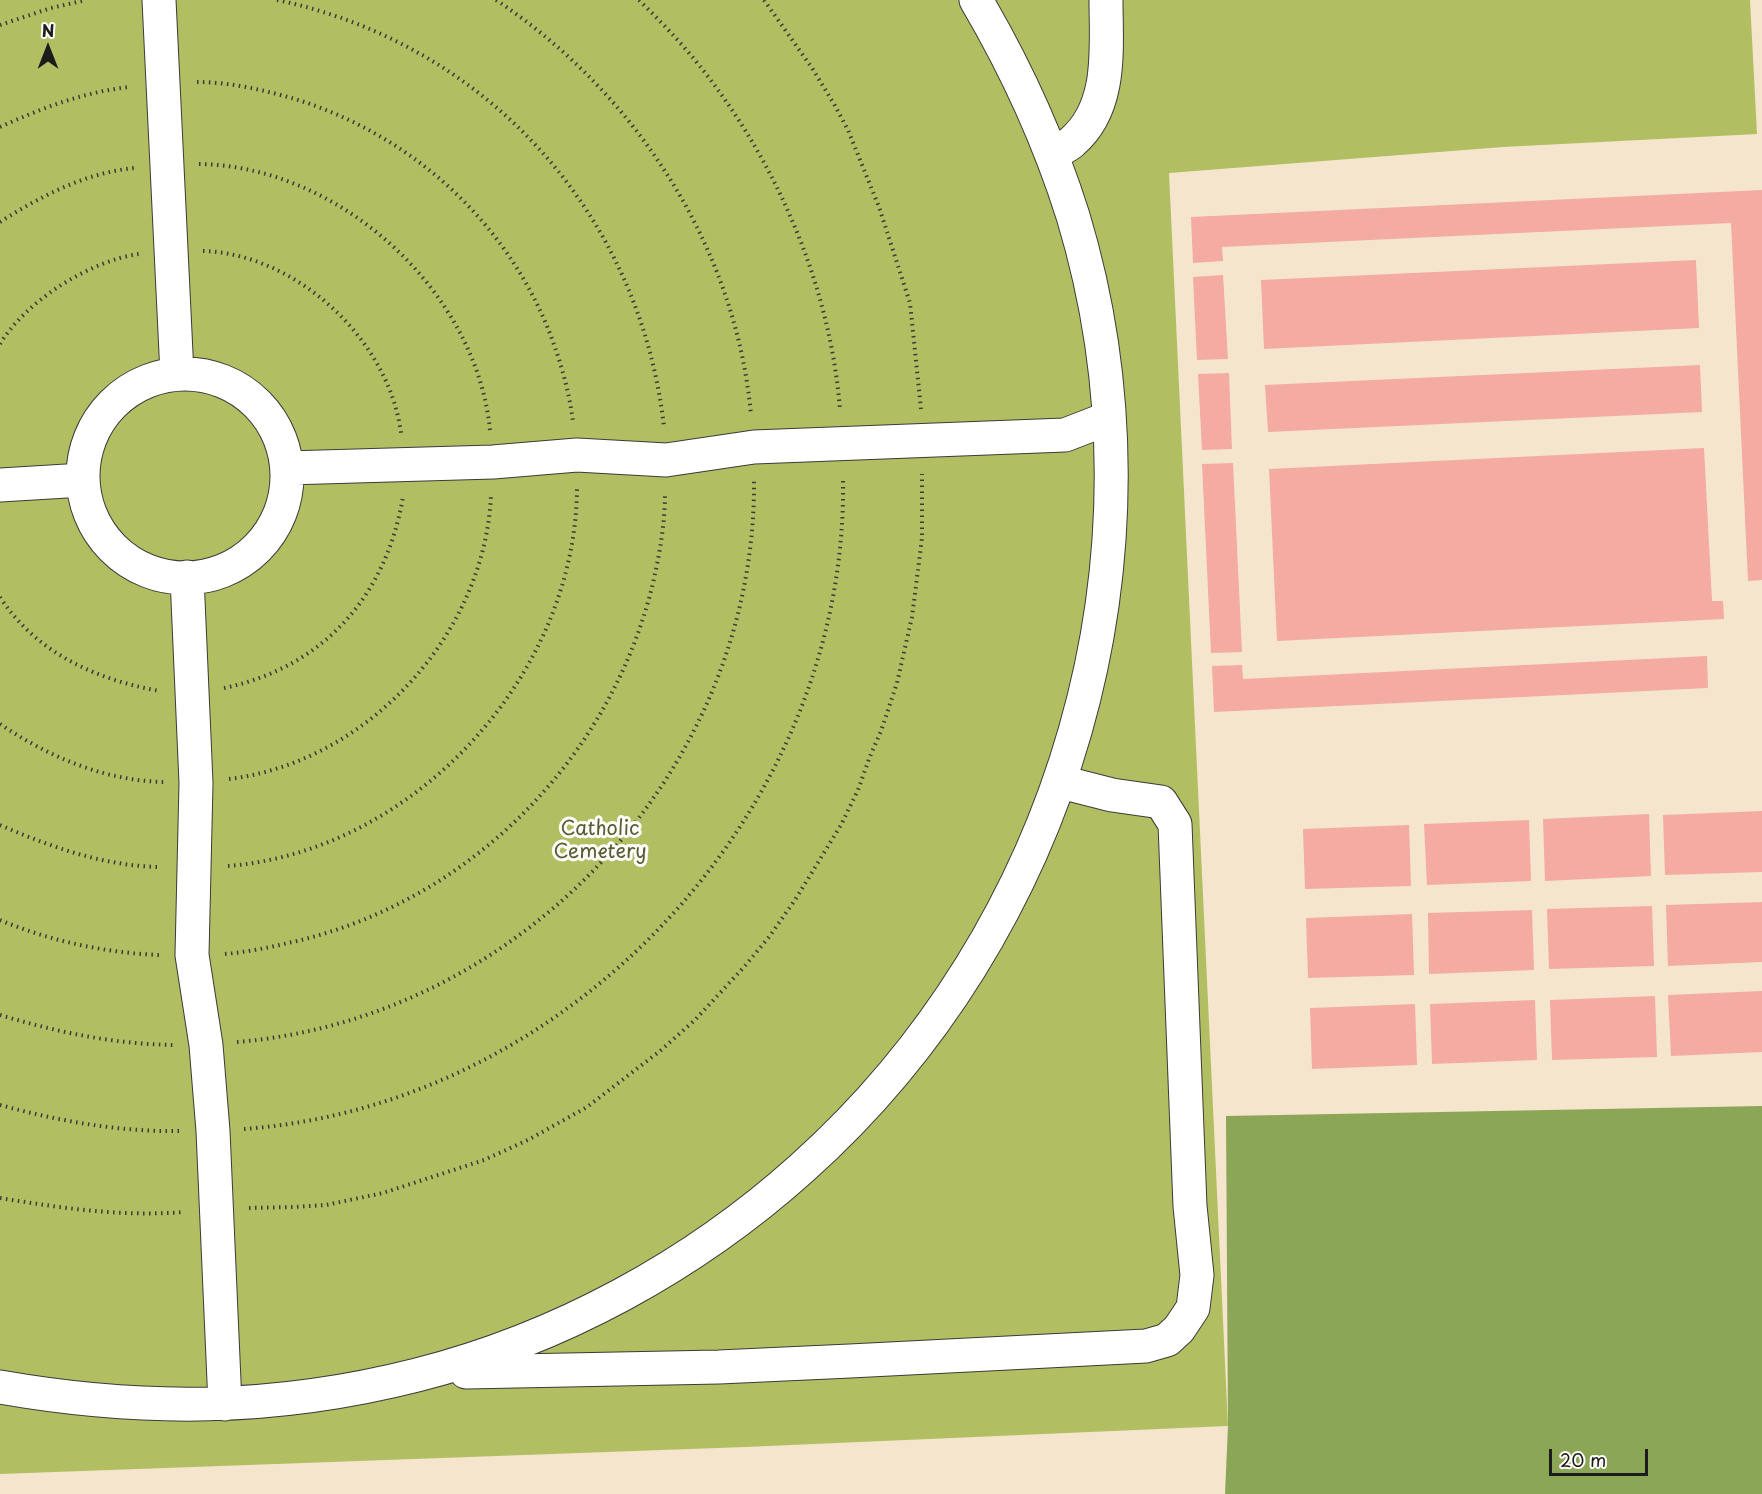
<!DOCTYPE html>
<html>
<head>
<meta charset="utf-8">
<style>
  body { margin:0 }
  #map { position:relative; width:1762px; height:1494px; overflow:hidden; background:#f5e5cd; font-family:"Playpen Sans",sans-serif }
  canvas { display:block }
  .north { position:absolute; left:18px; top:18px; width:60px; height:60px; -webkit-text-stroke:4px #fdfcf7; paint-order:stroke; rotate:0deg; font-size:16px; font-weight:700; line-height:24px; text-align:center; color:#1c1c1c }
  .north::after { content:''; display:block; margin:auto; width:21px; height:27px; background:#1c1c1c; clip-path:polygon(50% 0,100% 100%,50% 72%,0 100%) }
  .scale { position:absolute; left:1549px; top:1449px; width:99px; height:27px; box-sizing:border-box; border:3px solid #1c1c1c; border-top:0; padding-left:8px; font-size:18px; line-height:21px; white-space:nowrap; color:#1c1c1c; -webkit-text-stroke:4px #fdfcf7; paint-order:stroke }
</style>
</head>
<body>
<div id="map">
<canvas width="1762" height="1494"></canvas>
<div class="north">N</div>
<div class="scale">20 m</div>
</div>
<script>
const ctx = document.querySelector('canvas').getContext('2d');
ctx.lineJoin = 'round';
function fill(path, color) { ctx.fillStyle = color; ctx.fill(path, 'evenodd'); }
function strokePath(path, color, width, dash) { ctx.strokeStyle = color; ctx.lineWidth = width; ctx.lineCap = dash ? 'butt' : 'round'; ctx.setLineDash(dash || []); ctx.stroke(path); }
function label(font, color, halo, rows, align = 'center') {
  ctx.font = font + ' "Playpen Sans",sans-serif'; ctx.lineWidth = 6; ctx.setLineDash([]); ctx.textBaseline = 'middle'; ctx.strokeStyle = halo; ctx.fillStyle = color; for (const [text, x, y, turn = 0] of rows) {
    ctx.save(); ctx.translate(x, y); ctx.rotate((+turn || 0) * Math.PI / 180); ctx.textAlign = isNaN(turn) ? turn : align; if (halo) ctx.strokeText(text, 0, 0); ctx.fillText(text, 0, 0); ctx.restore();
  }
}
fill(new Path2D(`
  M0,0H1750L1757,134L1503,147L1169,173L1228,1426L745,1447L0,1474Z`), '#b1bf62');
fill(new Path2D(`
  M1762,1106V1494H1225L1228,1426L1226,1116Z`), '#8ca658');
fill(new Path2D(`
  M1762,190V580L1748,581L1731,223L1222,247L1223,261L1193,263L1191,217Z
  M1696,260L1699,328L1264,349L1261,280Z
  M1223,275L1228,359L1197,360L1193,277Z
  M1700,365L1702,412L1268,432L1265,385Z
  M1229,373L1232,449L1202,450L1198,374Z
  M1704,448L1712,601H1723L1724,619L1277,641L1269,469Z
  M1233,463L1242,652L1211,653L1202,464Z
  M1707,656L1708,688L1214,712L1212,666L1242,665L1243,679Z
  M1762,811V872L1665,875L1663,815Z
  M1649,814L1651,876L1545,881L1543,819Z
  M1529,820L1531,881L1427,885L1424,824Z
  M1409,825L1411,886L1305,889L1303,829Z
  M1762,902V962L1668,966L1666,905Z
  M1652,906L1654,966L1549,969L1547,909Z
  M1532,910L1534,970L1429,974L1428,913Z
  M1412,914L1414,975L1308,978L1306,918Z
  M1762,991V1052L1671,1056L1668,995Z
  M1655,996L1657,1057L1552,1060L1550,1000Z
  M1535,1000L1537,1060L1432,1064L1430,1004Z
  M1415,1004L1417,1065L1312,1069L1310,1008Z`), '#f4aba2');
const minor = new Path2D(`
  M159,0L177,374
  M1051,154C1058,150 1067,147 1072,142C1113,107 1106,48 1106,0
  M83 476a102 102 0 1 1 204 0a102 102 0 1 1-204 0Z
  M287,468L493,462L577,455L666,460L754,447L1065,435L1109,418
  M0,485L83,480
  M187,577L196,783L192,955L206,1045L213,1131L225,1404
  M466,1372L719,1367L850,1361L1146,1346L1167,1340L1179,1329L1193,1308L1197,1275L1190,1206L1175,824L1161,802L1112,795L1061,782
  M0,1387C143,1412 275,1411 417,1375C559,1339 693,1266 802,1168C1066,932 1176,556 1073,216C1049,140 1016,68 976,0`);
strokePath(minor, '#3d3a37', 35);
strokePath(new Path2D(`
  M277,0C487,44 640,214 664,427
  M496,0C635,92 736,247 751,415
  M639,0C656,17 673,34 689,53C772,151 830,281 840,410
  M764,0L812,68L834,104L848,130L879,207L910,303L921,409
  M0,25L51,8L86,0
  M197,82C229,82 264,90 295,99C408,134 501,216 547,326C559,356 569,389 573,422
  M0,127C42,108 84,92 129,87
  M199,164C339,166 476,290 490,430
  M0,222C41,196 85,173 134,168
  M203,251C297,254 389,340 401,433
  M0,344C26,301 89,261 139,254
  M0,597C36,653 97,680 160,691
  M224,688C324,667 386,596 403,497
  M0,724C49,757 105,781 165,782
  M229,779C368,762 485,634 491,495
  M0,825C51,847 104,866 160,867
  M228,866C415,851 577,674 577,486
  M0,920C50,941 106,953 160,955
  M225,954C246,952 267,948 288,943C464,905 606,765 651,591C659,559 665,525 665,492
  M0,1015C57,1032 113,1044 173,1045
  M237,1042C523,1018 757,767 754,479
  M0,1105C59,1121 119,1132 180,1131
  M244,1129C572,1105 849,808 843,478
  M0,1198C61,1208 122,1217 184,1212
  M249,1208L293,1207L326,1205L383,1193L484,1160L528,1140L587,1107L660,1051L695,1020L744,967L769,937L795,900L841,825L858,790L869,759L881,731L897,683L912,617L922,538V474`), '#3d3a37', 4, [1.5, 4.5]);
strokePath(minor, '#fff', 33);
label('20px', '#585d38', '#fdfcf7', [
  ["Catholic",600,829],
  ["Cemetery",600,852]
]);
</script>
</body>
</html>
